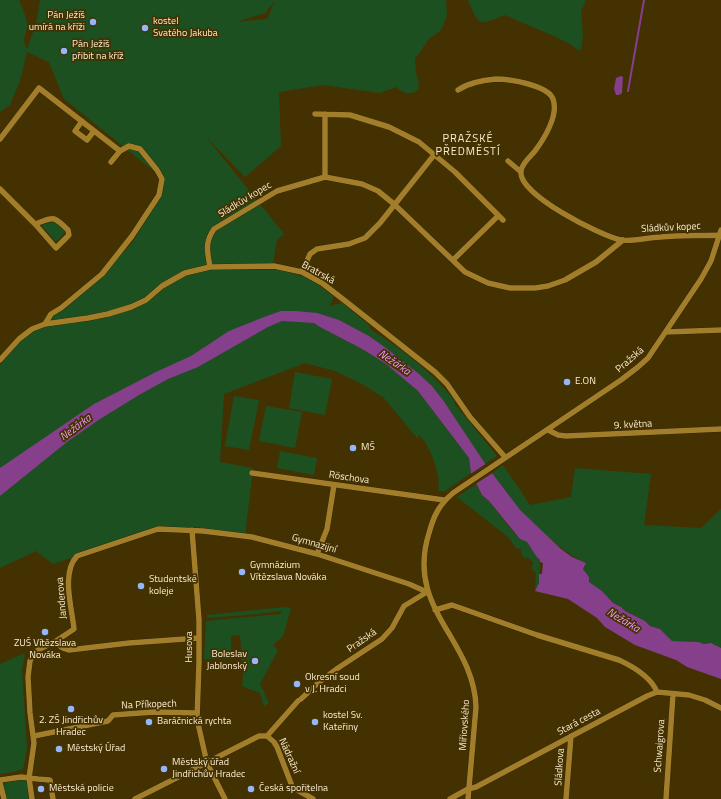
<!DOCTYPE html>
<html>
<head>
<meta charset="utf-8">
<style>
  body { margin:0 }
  canvas { display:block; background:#433102 }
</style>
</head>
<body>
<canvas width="721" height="799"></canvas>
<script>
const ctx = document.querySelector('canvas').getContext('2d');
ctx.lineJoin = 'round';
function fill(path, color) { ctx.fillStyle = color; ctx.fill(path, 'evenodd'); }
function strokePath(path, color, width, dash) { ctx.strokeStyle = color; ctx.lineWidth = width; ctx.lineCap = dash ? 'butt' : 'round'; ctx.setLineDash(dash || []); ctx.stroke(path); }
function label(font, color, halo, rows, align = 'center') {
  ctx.font = font + ' "Titillium Web",sans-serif'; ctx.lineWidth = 3.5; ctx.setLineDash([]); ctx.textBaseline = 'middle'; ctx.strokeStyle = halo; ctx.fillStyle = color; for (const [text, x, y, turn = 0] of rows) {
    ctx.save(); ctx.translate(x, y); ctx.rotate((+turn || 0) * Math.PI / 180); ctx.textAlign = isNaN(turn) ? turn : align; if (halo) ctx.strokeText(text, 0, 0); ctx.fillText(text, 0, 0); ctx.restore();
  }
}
fill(new Path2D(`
  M0,0H19C22,8 28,19 27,28C25,39 22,37 27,49L36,24L40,0H446L447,15L441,30L428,40L415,59L416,73L419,85L418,90C409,96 404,93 396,87L380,93L323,85L279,92L281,146L245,177L206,137L284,234L277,240L272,269L288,272L309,278L334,297L329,306L342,303L369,325L370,329C402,349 432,372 455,401L454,403L497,456L485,464L443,400L432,386L419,374L386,348L369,336L339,320L314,322L320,327L364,350L386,364L418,391L469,458L471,473L445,491H438C442,478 430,444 419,435L417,438L384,398L364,385L335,371L305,363L224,394L220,462L253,468L245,536L158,529L53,564L36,551L0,568V365C12,345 32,332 52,320L53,315L90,288L132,243L159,199L165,180L64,99L49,62L27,52L20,81L10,105L0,112ZM275,1L267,19L236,22L265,13Z
  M468,0H586L581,11L583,35L581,49L578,50L570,44L558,38L505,15C478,25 480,28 468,0Z
  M56,221L65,232L56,242L41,225Z
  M295,372L332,379L325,415L289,408Z
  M234,396L259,400L249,450L225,446Z
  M266,406L302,412L295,448L259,441Z
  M280,451L317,458L314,475L277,468Z
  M503,465L530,505L571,497L575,468L651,474L644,525L701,528L721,509V648L711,643L704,644L698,642L672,641L660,629L650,626L645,621L625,611L621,607L613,603L602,591L589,582V577L583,569L586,563C561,551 539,531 520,511C510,499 501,485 492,473Z
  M476,484L482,495L489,501L511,529L520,539L527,542L536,556L540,560L539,583L535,591L536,572H534L531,567L534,563L527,557L525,559L522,555L521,549L516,548L508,537L457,497Z
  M284,607L291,608L283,636L273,645L278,650L260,684L269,703L264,706L260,693L242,686L243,676L240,635L231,636V659H204L206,621L281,614L282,611L246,615L207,618V615Z
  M25,653L22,670L27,749L23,769L13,772L0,774V664Z
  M23,779L27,783L29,799H6L3,784L5,783Z`), '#1c5020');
fill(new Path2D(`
  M621,76L623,77L622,93L619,95H616L614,89L616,78Z
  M281,311H296L317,313L339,320L369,336L386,348L419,374L432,386L443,400L486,465L520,510L561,549L572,557L586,563L583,569L589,577V582L602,591L613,603L621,607L625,611L645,621L650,626L660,629L672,641L698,642L704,644L711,643L721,648V679L687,667L676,660L635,645L605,627L597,618L568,599L535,591L539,583V574H542L543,563L540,562V560L536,556L527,542L520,539L489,501L482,495L471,473L469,458L418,391L386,364L364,350L320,327L314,323L282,321L268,327L198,367L168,379L139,395L100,419L67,442L0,496V468L94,404L156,372L191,356L229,331L264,317Z`), '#853f8b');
fill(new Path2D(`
  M487,463L494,472L474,485L469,475Z`), '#433102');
strokePath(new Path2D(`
  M628,91L644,0`), '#853f8b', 2);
const street = new Path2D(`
  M458,90C468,83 484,80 496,79C509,79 548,85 553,99C559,115 544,139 535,151C530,157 522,163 521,171C517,194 601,236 621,240C632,242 649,237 661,237C681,235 701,236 721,235
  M315,114L350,115L389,127L419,142L455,172L503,220
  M82,121L75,131L87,140L94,131
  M0,139L39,88L120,151L111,162
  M508,161L521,172
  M325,177V114
  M0,189L35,224L56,248L69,235L68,230C53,215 54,217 35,224
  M453,260L498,216
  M210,267C207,251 205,242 214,229L277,191L325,177L362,184L378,191L394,204L465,272L488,283L510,288H535L548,286L565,280L596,262L623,240
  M302,272L310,254L317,249L349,244L365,238L380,223L434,155
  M45,324L51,314L61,308L102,274L132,236L159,195L162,179L157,170L140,149L129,146L120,151
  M666,332L721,330
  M0,360L19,339L32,329L45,324L88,318L108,314L131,307L146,300L162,286L185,273L210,267L274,266L302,272L322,283L344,300L435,372L447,384L470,417L505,457
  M548,430L558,435L566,436L721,429
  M252,473L444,500
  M192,530L199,620V662L197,719L207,763L225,799
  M317,554L327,529L334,485
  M435,610L452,605L537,635L619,660C634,667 651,677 657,692
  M56,641C59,647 63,649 69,650L129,643L199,638
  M301,699L318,683L338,668L382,639L392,628L404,606L427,592
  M34,736L108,721L113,715L154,712L196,713
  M267,736L274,742L277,747L292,786L299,791L313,799
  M267,736L298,701
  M0,780L21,777L38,779L50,780L53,799
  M0,783L4,799
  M32,799L29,778L34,743L30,713L28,677L30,661L33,655L38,650L56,641L74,629C72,608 61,573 77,556L158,529L203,531L252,537L317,554L409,584L427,592
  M135,799L259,736H267
  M450,799L468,789L476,787L647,696L657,692L689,695L705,700L721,708
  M468,799L476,707C474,639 405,609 429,533C434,515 439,505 453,493L621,380L638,367L648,358L701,279L711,261L721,230
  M566,799L571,736
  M666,799L673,694`);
strokePath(street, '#251a02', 6);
strokePath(street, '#a27e2b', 5.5);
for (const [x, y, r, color] of [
  [93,22,4,"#95b6fd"],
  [145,28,4,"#95b6fd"],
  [64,51,4,"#95b6fd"],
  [567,382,4,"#95b6fd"],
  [353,448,4,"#95b6fd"],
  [242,572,4,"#95b6fd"],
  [141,586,4,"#95b6fd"],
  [45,632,4,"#95b6fd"],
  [255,661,4,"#95b6fd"],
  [297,684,4,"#95b6fd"],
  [71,709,4,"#95b6fd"],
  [149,722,4,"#95b6fd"],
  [315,722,4,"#95b6fd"],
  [59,749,4,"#95b6fd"],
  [164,769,4,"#95b6fd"],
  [41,789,4,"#95b6fd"],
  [251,789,4,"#95b6fd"]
]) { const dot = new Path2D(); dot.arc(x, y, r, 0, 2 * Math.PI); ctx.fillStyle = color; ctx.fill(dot); strokePath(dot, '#433102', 1.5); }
label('10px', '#fcedcf', '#433102', [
  ["Pán Ježíš",85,16,"right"],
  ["umírá na kříži",85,28,"right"],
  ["kostel",153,22],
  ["Svatého Jakuba",153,34],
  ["Pán Ježíš",72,45],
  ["přibit na kříž",72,57],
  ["E.ON",575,382],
  ["MŠ",361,448],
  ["Gymnázium",250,566],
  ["Vítězslava Nováka",250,578],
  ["Studentské",149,580],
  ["koleje",149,592],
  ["ZUŠ Vítězslava",45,644,"center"],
  ["Nováka",45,656,"center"],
  ["Boleslav",247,655,"right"],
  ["Jablonský",247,667,"right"],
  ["Okresní soud",305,678],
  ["v J. Hradci",305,690],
  ["kostel Sv.",323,716],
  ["Kateřiny",323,728],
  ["2. ZŠ Jindřichův",71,721,"center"],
  ["Hradec",71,733,"center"],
  ["Baráčnická rychta",157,722],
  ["Městský Úřad",67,749],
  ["Městský úřad",172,763],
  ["Jindřichův Hradec",172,775],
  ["Městská policie",49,789],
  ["Česká spořitelna",259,789]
], 'left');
label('10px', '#fcedcf', '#433102', [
  ["Sládkův kopec",245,200,-31],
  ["Sládkův kopec",671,228,-3],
  ["Bratrská",318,273,29],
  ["Pražská",630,360,-41],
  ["9. května",633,425,-3],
  ["Röschova",349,478,8],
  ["Gymnazijní",314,544,16],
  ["Janderova",62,598,-95],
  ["Pražská",362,641,-35],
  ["Husova",190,647,-90],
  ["Na Příkopech",149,705,-2],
  ["Stará cesta",579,722,-28],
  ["Miřiovského",465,725,-86],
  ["Schwaigrova",660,746,-86],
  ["Nádražní",289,756,66],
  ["Sládkova",560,767,-86]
]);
ctx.letterSpacing = '1px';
label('11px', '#fcedcf', '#433102', [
  ["PRAŽSKÉ",468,139],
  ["PŘEDMĚSTÍ",468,152]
]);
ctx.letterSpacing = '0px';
label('italic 11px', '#f698fd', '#433102', [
  ["Nežárka",394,363,34],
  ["Nežárka",76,428,-37],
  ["Nežárka",623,621,31]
]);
</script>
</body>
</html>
